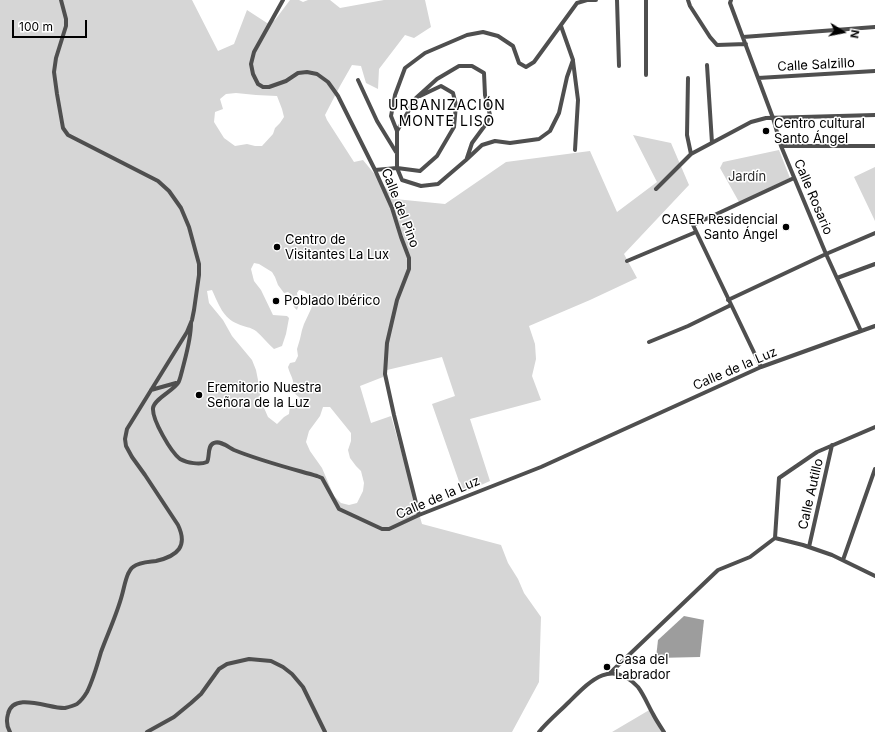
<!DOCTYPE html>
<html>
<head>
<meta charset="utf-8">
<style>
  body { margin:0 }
  #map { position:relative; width:875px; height:732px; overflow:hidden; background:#fff; font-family:Inter,sans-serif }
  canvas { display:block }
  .north { position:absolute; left:823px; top:12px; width:40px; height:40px; -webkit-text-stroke:3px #fff; paint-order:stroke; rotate:100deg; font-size:11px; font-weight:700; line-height:16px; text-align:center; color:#000 }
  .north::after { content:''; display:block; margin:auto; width:14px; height:18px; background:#000; clip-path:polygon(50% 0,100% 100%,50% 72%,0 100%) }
  .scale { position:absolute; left:12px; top:20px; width:75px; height:18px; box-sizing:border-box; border:2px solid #000; border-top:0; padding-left:5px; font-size:12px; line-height:14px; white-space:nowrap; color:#000; -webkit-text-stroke:3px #fff; paint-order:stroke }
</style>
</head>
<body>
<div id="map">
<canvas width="875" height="732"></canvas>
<div class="north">N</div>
<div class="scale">100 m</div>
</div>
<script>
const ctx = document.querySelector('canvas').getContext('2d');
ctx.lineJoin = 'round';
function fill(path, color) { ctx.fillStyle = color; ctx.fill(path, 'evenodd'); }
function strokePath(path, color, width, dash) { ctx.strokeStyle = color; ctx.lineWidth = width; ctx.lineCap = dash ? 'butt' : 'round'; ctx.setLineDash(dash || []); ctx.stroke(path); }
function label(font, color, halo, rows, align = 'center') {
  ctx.font = font + ' Inter,sans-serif'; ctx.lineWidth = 3; ctx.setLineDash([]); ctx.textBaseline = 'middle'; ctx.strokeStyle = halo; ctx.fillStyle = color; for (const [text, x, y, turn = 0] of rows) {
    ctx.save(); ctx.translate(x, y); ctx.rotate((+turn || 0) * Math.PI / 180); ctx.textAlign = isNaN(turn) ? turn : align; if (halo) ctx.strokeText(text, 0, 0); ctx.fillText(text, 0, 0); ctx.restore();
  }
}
fill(new Path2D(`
  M0,0H192L218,51L234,44L247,10L267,23L275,20L290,0H299L303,2L308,0H330L340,8L384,0H425L431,27L414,38L405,35L379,69L378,89L366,83L361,66L352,65L340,86L325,115L327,120L354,162L363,160L395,199L445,204L506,162L590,151L617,212L657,182L633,135L671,143L689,185L624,254L637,278L590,300L529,326L535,344L536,359L532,376L541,400L470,419L490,481L463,493L432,404L455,396L442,357L387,370L383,377L360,386L371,423L391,416L422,524L501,545L508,563L518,579L524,593L541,617L539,682L512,732H0ZM236,93L256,95L277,96L282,109L284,117L280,123L275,128L273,134L262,146H255L247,144L235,146L224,138L214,122L215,112L223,109L220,99L226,94ZM254,263L259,264L272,272L275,277L278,285L284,293L288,292L293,296C292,302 292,306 297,310L299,304L297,293L299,290L304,291L312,297L314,301L311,309L304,324L302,330L300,339L297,349L298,356L295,362L290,363L288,367C291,378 295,379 293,392L300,398L298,402L290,405L289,414L284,417L277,424L268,417L261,401L259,385L256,370L252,360L232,336L223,320L209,303L207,291L212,290C219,305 223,318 238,324C244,327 251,327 256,331C262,336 268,344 274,349L282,346L286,334L289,318L287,316L273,315L261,290L254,281L251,269ZM323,407H330L351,433V441L348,450L350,458L356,466L361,471L364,483L363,491L357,503L349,505L341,503L334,496L322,468L310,451L306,442L309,431L320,416Z
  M779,150L790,178L739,202L720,168L723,162Z
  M875,167V221L854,177Z
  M651,709L664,732H612Z`), '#d6d6d6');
fill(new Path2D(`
  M684,616L704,620L700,657L656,658L658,640Z`), '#9d9d9d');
strokePath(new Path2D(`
  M283,0L254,52L251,64L253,74L258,84L263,87H269L286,81L298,73L307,72L317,74L328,82L338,96L375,170L392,208L401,237L409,258V269L397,300L387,343L385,374L394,415L419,515
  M617,0L619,66
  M688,0L690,6L710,37L717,45L746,44
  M731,0L730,3L773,118L781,146L826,254L861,331
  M561,26L573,60L567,77L559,113L550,131L539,139L510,143L495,141L482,145L466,160L438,184L421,186L402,180L397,168V131L391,116L395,95L405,68L425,53L467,35L483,32L498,36L513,46L519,63L526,67L534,62L577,3L587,0H596
  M743,37L875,27
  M573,61L578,100L575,150
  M707,65L712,143
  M646,75V0
  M688,78L687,135L691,154
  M758,78L875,71
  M358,80L377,121L396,152
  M397,131L416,98L437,79L459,66H472L484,73L485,95L490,115L486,124L472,143L467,158
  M781,146H875
  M375,170L397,168L420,171L437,156L454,127L456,105L453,93L441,86L420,96
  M656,189L691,154L751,122L766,118L875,115
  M627,261L696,232
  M837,278L875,264
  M728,300L826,254L875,233
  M191,323C191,339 186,355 182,371C181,374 180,380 178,383C174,390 154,399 153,408C152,420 171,452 180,459C187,463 200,465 207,462C210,457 207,445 214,443C220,440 228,447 234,450C261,461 289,468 317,476L322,478L339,509L382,529H389L419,515L541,467L761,367L875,326
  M649,342L688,326L731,305
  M761,367L693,225L794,178
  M151,390L176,383
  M775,538L779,478L817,452L875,427
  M775,538L803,545L832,555L875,576
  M809,547L832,445
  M843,560L875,469
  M610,673L718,570L750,557L775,538
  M10,732C7,727 6,721 8,714C13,691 50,709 65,708C69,707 73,706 77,704C81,701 84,697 87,692C93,680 97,666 101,652C108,633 117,614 122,595C124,588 125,581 128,574C129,572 131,568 133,567C139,562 149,562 156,561C178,556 188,546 178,525L145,475L132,457L126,446L125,439L127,429L187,332L192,320L194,310L199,275V264L189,227L181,208L169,191L158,181L68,135L63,128L57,94L54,72L56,58L66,26V19L61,0
  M147,732L174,717L191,703L201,694L219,669L227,664L249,659L271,661L283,667L292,674L303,687L325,732
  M539,732C548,721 559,712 569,702C590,681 611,658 638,687C644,695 648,705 653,714C656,720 660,726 664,732`), '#4f4f4f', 4);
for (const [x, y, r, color] of [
  [766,131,4,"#000"],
  [786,227,4,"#000"],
  [277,247,4,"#000"],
  [276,301,4,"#000"],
  [199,395,4,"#000"],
  [607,667,4,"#000"]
]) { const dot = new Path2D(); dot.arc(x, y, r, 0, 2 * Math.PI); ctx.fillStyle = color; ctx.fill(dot); strokePath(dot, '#fff', 1.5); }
label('13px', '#000', '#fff', [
  ["Calle Salzillo",816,65,-3],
  ["Calle Rosario",813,197,67],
  ["Calle del Pino",400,208,69],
  ["Calle de la Luz",735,369,-23],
  ["Calle Autillo",811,494,-77],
  ["Calle de la Luz",438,498,-23]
]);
label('13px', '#000', '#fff', [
  ["Centro cultural",774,124],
  ["Santo Ángel",774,139],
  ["CASER Residencial",778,220,"right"],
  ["Santo Ángel",778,235,"right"],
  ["Centro de",285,240],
  ["Visitantes La Lux",285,255],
  ["Poblado Ibérico",284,301],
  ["Eremitorio Nuestra",207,388],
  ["Señora de la Luz",207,403],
  ["Casa del",615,660],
  ["Labrador",615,675]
], 'left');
label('13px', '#2d2d2d', '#fff', [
  ["Jardín",747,177]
]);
ctx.letterSpacing = '1px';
label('14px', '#000', '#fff', [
  ["URBANIZACIÓN",447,106],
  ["MONTE LISO",447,122]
]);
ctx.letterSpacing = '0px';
</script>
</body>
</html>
